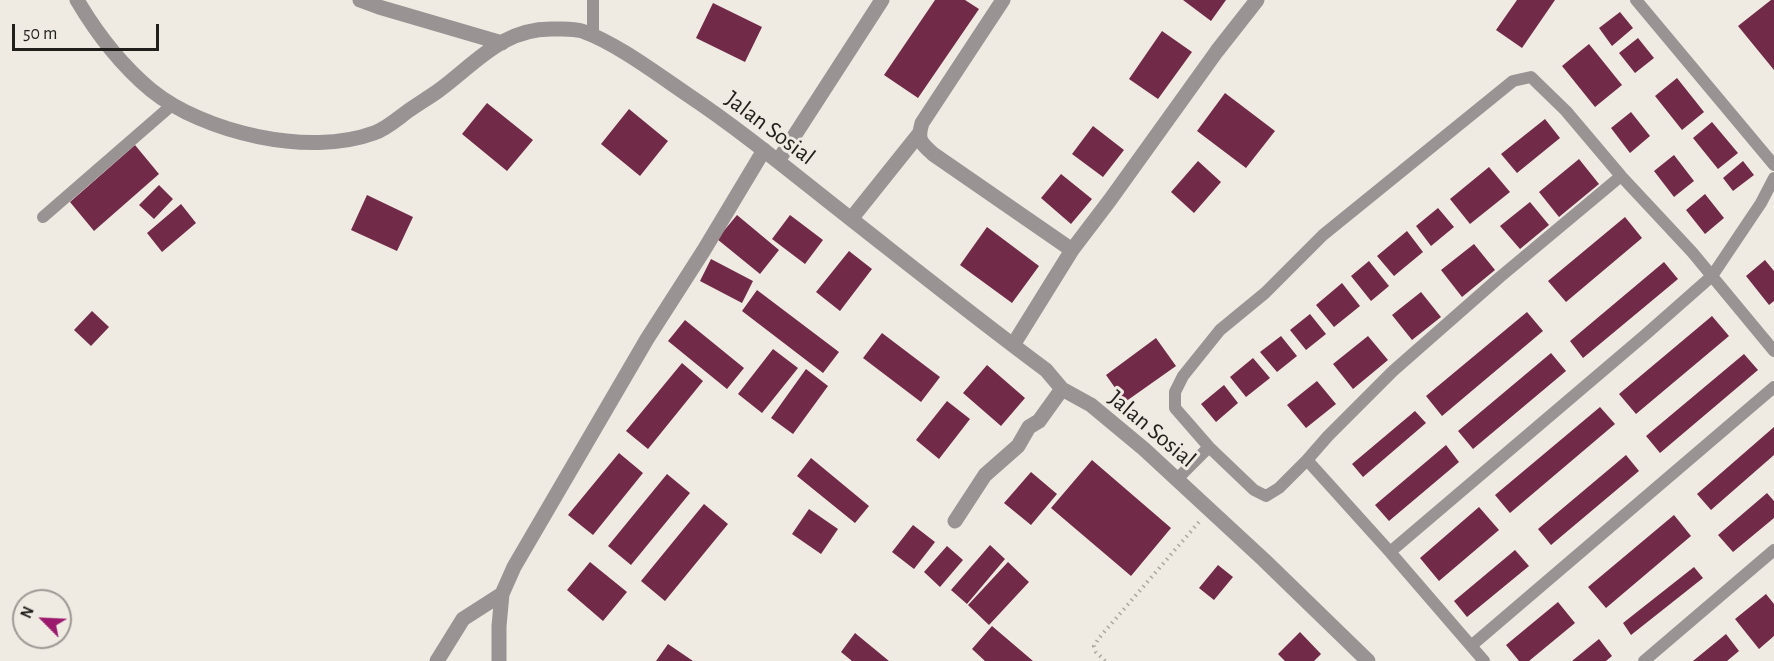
<!DOCTYPE html>
<html>
<head>
<meta charset="utf-8">
<style>
  body { margin:0 }
  #map { position:relative; width:1774px; height:661px; overflow:hidden; background:#efeae2; font-family:"Alegreya Sans",sans-serif }
  canvas { display:block }
  .north { position:absolute; left:12px; top:589px; width:60px; height:60px; box-sizing:border-box; background:#efeae2; border:2px solid #9d9993; border-radius:50%; rotate:294deg; font-size:16px; font-weight:700; line-height:24px; text-align:center; color:#211f1c }
  .north::after { content:''; display:block; margin:auto; width:21px; height:27px; background:#9c1a6d; clip-path:polygon(50% 0,100% 100%,50% 72%,0 100%) }
  .scale { position:absolute; left:12px; top:24px; width:147px; height:27px; box-sizing:border-box; border:3px solid #211f1c; border-top:0; padding-left:8px; font-size:18px; line-height:21px; white-space:nowrap; color:#211f1c; -webkit-text-stroke:4px #efeae2; paint-order:stroke }
</style>
</head>
<body>
<div id="map">
<canvas width="1774" height="661"></canvas>
<div class="north">N</div>
<div class="scale">50 m</div>
</div>
<script>
const ctx = document.querySelector('canvas').getContext('2d');
ctx.lineJoin = 'round';
function fill(path, color) { ctx.fillStyle = color; ctx.fill(path, 'evenodd'); }
function strokePath(path, color, width, dash) { ctx.strokeStyle = color; ctx.lineWidth = width; ctx.lineCap = dash ? 'butt' : 'round'; ctx.setLineDash(dash || []); ctx.stroke(path); }
function label(font, color, halo, rows, align = 'center') {
  ctx.font = font + ' "Alegreya Sans",sans-serif'; ctx.lineWidth = 6; ctx.setLineDash([]); ctx.textBaseline = 'middle'; ctx.strokeStyle = halo; ctx.fillStyle = color; for (const [text, x, y, turn = 0] of rows) {
    ctx.save(); ctx.translate(x, y); ctx.rotate((+turn || 0) * Math.PI / 180); ctx.textAlign = isNaN(turn) ? turn : align; if (halo) ctx.strokeText(text, 0, 0); ctx.fillText(text, 0, 0); ctx.restore();
  }
}
fill(new Path2D(`
  M935,0H965L979,9L918,98L884,75Z
  M1183,0H1226L1211,21Z
  M1517,0H1555L1522,48L1496,30Z
  M1771,0H1774V70L1738,26Z
  M713,3L762,27L745,62L696,38Z
  M1620,12L1633,28L1612,46L1599,28Z
  M1162,31L1192,52L1158,99L1129,79Z
  M1638,38L1654,58L1635,73L1619,53Z
  M1589,44L1622,85L1595,107L1562,66Z
  M1677,78L1704,112L1682,130L1655,96Z
  M1225,93L1275,131L1246,168L1197,131Z
  M487,103L533,140L507,171L462,134Z
  M629,109L668,141L640,176L601,144Z
  M1631,112L1650,136L1630,153L1611,128Z
  M1545,119L1560,138L1517,173L1501,154Z
  M1712,122L1738,153L1718,169L1693,138Z
  M1093,126L1124,150L1103,177L1072,154Z
  M135,145L159,174L94,231L70,202Z
  M1674,155L1694,181L1674,197L1654,171Z
  M1579,159L1599,184L1559,217L1539,192Z
  M1198,161L1221,182L1194,213L1171,192Z
  M1743,161L1754,175L1733,191L1723,178Z
  M1489,167L1510,192L1470,224L1450,199Z
  M1061,174L1092,199L1071,224L1041,198Z
  M159,185L173,199L154,219L139,205Z
  M1705,194L1724,218L1705,234L1686,210Z
  M367,195L413,217L397,251L351,230Z
  M1530,202L1549,225L1520,249L1500,226Z
  M181,204L196,223L162,252L147,233Z
  M1438,208L1454,227L1431,246L1416,226Z
  M737,215L779,250L760,274L717,239Z
  M790,215L823,240L805,264L772,239Z
  M1625,217L1642,238L1566,302L1548,281Z
  M987,227L1039,266L1012,303L960,265Z
  M1407,231L1423,252L1394,276L1377,256Z
  M1474,244L1495,270L1462,297L1441,270Z
  M849,251L872,269L840,311L816,292Z
  M711,259L753,281L742,303L700,281Z
  M1765,260L1774,271V301L1769,305L1746,276Z
  M1369,261L1389,286L1371,301L1351,276Z
  M1664,262L1678,279L1583,358L1570,341Z
  M1342,283L1360,306L1334,327L1316,305Z
  M757,290L839,352L823,373L742,311Z
  M1421,292L1441,317L1412,340L1392,315Z
  M92,311L109,327L91,346L74,330Z
  M1527,312L1543,331L1442,416L1426,396Z
  M1310,314L1326,334L1306,350L1290,330Z
  M1712,316L1729,336L1636,414L1619,394Z
  M685,320L744,368L727,389L668,341Z
  M882,333L940,377L921,402L863,358Z
  M1281,336L1297,356L1277,372L1260,352Z
  M1368,336L1388,360L1353,389L1333,364Z
  M1156,338L1176,366L1125,402L1106,375Z
  M773,349L798,368L762,413L738,394Z
  M1551,353L1566,371L1473,449L1458,431Z
  M1744,354L1758,370L1660,453L1646,436Z
  M1253,358L1270,378L1246,397L1230,377Z
  M682,363L703,381L648,449L626,431Z
  M987,365L1025,398L1001,426L963,393Z
  M806,369L828,386L793,434L771,418Z
  M1317,381L1336,404L1306,428L1287,405Z
  M1224,385L1238,403L1216,422L1201,404Z
  M947,401L970,419L939,459L916,440Z
  M1600,407L1615,424L1510,513L1495,495Z
  M1415,411L1426,423L1363,477L1352,464Z
  M1774,427V455L1711,510L1697,494Z
  M1446,445L1459,462L1389,521L1375,505Z
  M619,453L643,473L593,535L568,515Z
  M1626,455L1639,471L1551,545L1538,529Z
  M811,458L869,506L855,523L797,476Z
  M1092,460L1171,528L1131,576L1051,508Z
  M1031,472L1057,494L1031,525L1004,503Z
  M667,474L690,493L631,565L608,546Z
  M1767,493L1774,501V518L1733,552L1718,535Z
  M704,504L728,524L665,601L641,581Z
  M1479,507L1499,530L1439,581L1420,558Z
  M809,509L838,529L821,554L792,534Z
  M1674,515L1691,536L1606,608L1588,587Z
  M913,525L935,542L914,569L892,552Z
  M990,545L1005,559L967,604L951,590Z
  M947,546L963,560L940,587L924,572Z
  M1515,550L1529,566L1467,617L1454,601Z
  M590,562L627,592L603,621L567,590Z
  M1008,562L1029,582L989,625L968,605Z
  M1218,565L1233,577L1214,600L1199,588Z
  M1694,567L1703,578L1631,635L1623,623Z
  M1766,594L1774,604V636L1759,649L1735,619Z
  M1558,602L1575,623L1529,661H1519L1506,645Z
  M992,626L1033,661H985L972,649Z
  M1300,632L1321,654L1314,661H1285L1278,654Z
  M855,633L889,661H852L841,652Z
  M1726,634L1739,651L1727,661H1693Z
  M1599,639L1612,656L1606,661H1572Z
  M668,644L693,661H656Z`), '#722a49');
strokePath(new Path2D(`
  M1105,661L1096,652L1094,646L1099,638L1199,522`), '#aba7a1', 4, [1.5, 4.5]);
strokePath(new Path2D(`
  M1636,0L1774,165
  M593,36V0
  M43,217L172,105
  M1209,447L1254,490L1266,496L1279,488L1307,460
  M1177,479L1209,447L1175,408V392L1183,376L1220,330L1265,293L1323,235L1513,81L1531,77L1566,111L1621,176L1692,252L1774,351
  M1390,552L1645,335L1712,276L1761,203L1774,178
  M1471,646L1774,387
  M1484,661L1390,552L1307,460L1328,436L1393,371L1500,277L1621,176
  M1644,661L1774,550`), '#999493', 12);
strokePath(new Path2D(`
  M77,0C97,34 121,65 151,90C204,133 309,157 374,133C386,129 397,119 408,111C418,104 428,98 438,91C475,64 502,28 553,29C562,29 573,28 582,31C616,43 657,74 688,95C745,133 797,177 851,219C916,270 980,321 1046,370L1062,389L1091,405L1144,449L1264,560L1368,661
  M360,0L379,7L502,43
  M1003,0L922,123C917,140 920,142 933,154L1072,250
  M778,161L882,0
  M851,219L919,134
  M1013,345L1072,250L1110,200L1217,51L1257,0
  M955,521L985,475L1018,446L1029,427L1039,421L1062,389
  M437,661L463,619L502,594
  M499,661V626L502,594L514,567L647,339L704,250L764,150`), '#999493', 15);
label('24px', '#211f1c', '#efeae2', [
  ["Jalan Sosial",770,128,37],
  ["Jalan Sosial",1152,429,40]
]);
</script>
</body>
</html>
